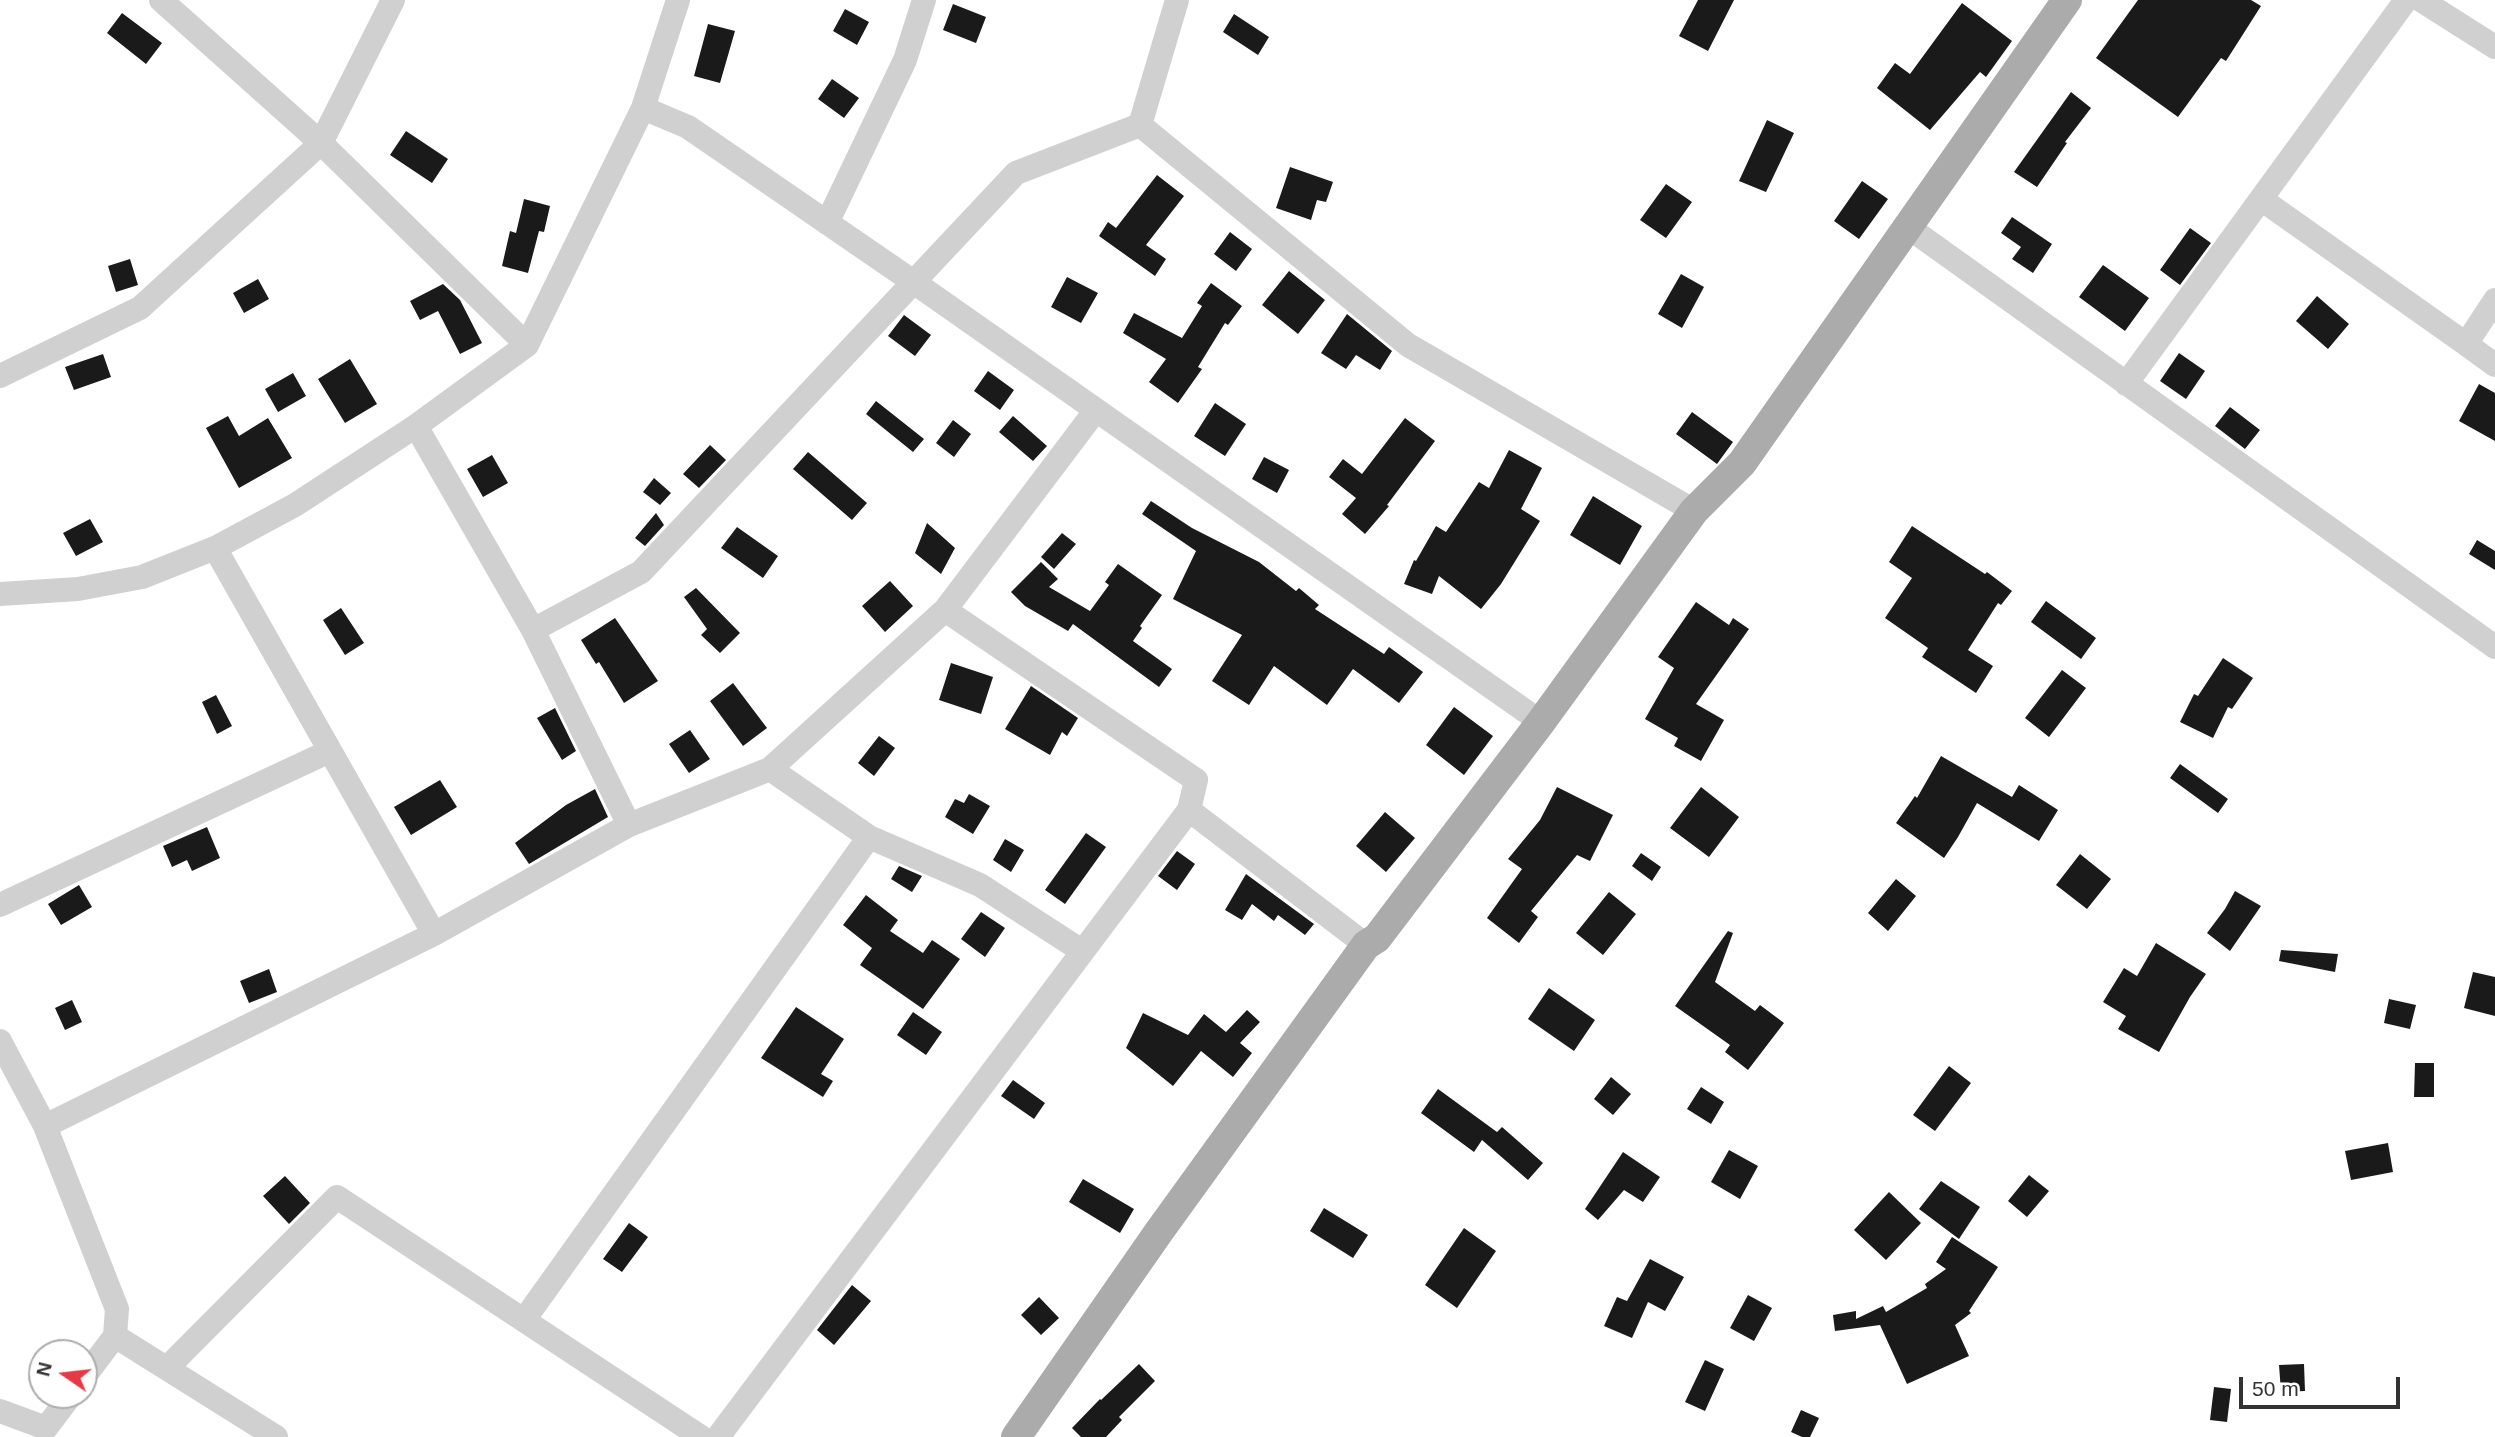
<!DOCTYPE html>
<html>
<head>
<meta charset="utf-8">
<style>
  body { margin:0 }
  #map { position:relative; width:2495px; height:1437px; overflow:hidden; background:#fff; font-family:Arial,sans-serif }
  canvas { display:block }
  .north { position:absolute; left:28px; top:1339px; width:70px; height:70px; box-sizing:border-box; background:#fff; border:2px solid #adadad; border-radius:50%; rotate:284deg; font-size:19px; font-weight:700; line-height:28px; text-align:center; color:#333 }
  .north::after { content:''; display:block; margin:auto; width:24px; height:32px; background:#e63946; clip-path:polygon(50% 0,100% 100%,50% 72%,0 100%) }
  .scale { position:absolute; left:2239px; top:1377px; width:161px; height:32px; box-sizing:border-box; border:4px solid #333; border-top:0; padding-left:9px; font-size:21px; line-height:24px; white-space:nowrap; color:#333; -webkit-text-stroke:5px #fff; paint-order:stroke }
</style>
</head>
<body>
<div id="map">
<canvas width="2495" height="1437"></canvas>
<div class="north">N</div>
<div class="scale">50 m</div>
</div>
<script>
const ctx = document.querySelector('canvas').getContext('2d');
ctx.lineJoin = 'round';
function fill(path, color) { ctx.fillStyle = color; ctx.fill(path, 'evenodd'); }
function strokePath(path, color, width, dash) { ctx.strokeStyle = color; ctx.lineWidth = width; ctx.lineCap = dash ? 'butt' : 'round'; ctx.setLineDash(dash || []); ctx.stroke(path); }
fill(new Path2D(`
  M1698,0H1734L1708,51L1679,36Z
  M2138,0H2251L2261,6L2226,61L2221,58L2178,117L2096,58Z
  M1962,3L2012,41L1986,77L1980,72L1930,130L1877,88L1895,63L1910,74Z
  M953,4L986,17L976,43L943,30Z
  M845,9L869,22L857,45L833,31Z
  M122,13L162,43L146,64L107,33Z
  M1234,14L1269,37L1258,55L1223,32Z
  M708,24L735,31L720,83L694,76Z
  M832,79L859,98L844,118L818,99Z
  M2071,92L2091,108L2065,142L2067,143L2037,187L2014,172Z
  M1767,120L1794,133L1766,192L1739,181Z
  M406,131L448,159L432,183L390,155Z
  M1290,167L1333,182L1326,202L1317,200L1311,220L1276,208Z
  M1157,175L1184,196L1146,245L1166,259L1155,276L1099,236L1108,222L1116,228Z
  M1862,181L1888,199L1859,239L1834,221Z
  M1666,184L1692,202L1666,238L1640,220Z
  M524,199L550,206L544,232L539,231L528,273L502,266L510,231L516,233Z
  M2012,217L2052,244L2033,273L2012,259L2021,247L2001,233Z
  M2190,228L2211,243L2180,285L2160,270Z
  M1230,232L1252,249L1236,271L1214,254Z
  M130,259L138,285L116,292L108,266Z
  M2103,265L2149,298L2125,331L2079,297Z
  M1289,271L1325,300L1298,334L1262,305Z
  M1681,274L1704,287L1682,328L1658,314Z
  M1067,277L1098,293L1081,323L1051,307Z
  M258,279L269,299L244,313L233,293Z
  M1211,283L1242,306L1228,325L1225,323L1198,367L1202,369L1178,403L1149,382L1166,359L1123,333L1134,313L1182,338L1202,306L1197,303Z
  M443,284L460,300L482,343L460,354L438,311L420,320L410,301Z
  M2317,296L2349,324L2328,349L2296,321Z
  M1347,314L1392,351L1380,370L1356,355L1346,369L1321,353Z
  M904,315L931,335L915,356L888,336Z
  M2179,353L2205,371L2186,399L2160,381Z
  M103,354L111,377L74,390L65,367Z
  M350,359L377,404L345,423L318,379Z
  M988,371L1014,390L1000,410L974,391Z
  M293,373L306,396L278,412L265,389Z
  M2479,384L2495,393V441L2459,421Z
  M876,401L924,439L913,452L866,414Z
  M1215,403L1246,424L1225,456L1194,436Z
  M2230,407L2260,430L2245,449L2215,426Z
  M1692,412L1733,442L1717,464L1676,434Z
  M228,416L239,436L268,418L292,458L239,488L206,428Z
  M1013,416L1047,446L1033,461L999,432Z
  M1405,418L1435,441L1387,505L1389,506L1365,534L1342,514L1356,498L1329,477L1343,459L1362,474Z
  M953,420L971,434L954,457L936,443Z
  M710,445L726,460L699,488L683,474Z
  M1509,450L1542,468L1521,509L1540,521L1501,584L1481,609L1439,576L1432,594L1404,584L1414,560L1416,561L1436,526L1446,532L1479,482L1489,488Z
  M808,452L867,503L852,520L793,469Z
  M492,455L508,483L483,497L467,469Z
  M1264,457L1289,470L1277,493L1252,479Z
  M654,478L671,493L660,505L643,492Z
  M1593,496L1642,526L1620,565L1570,535Z
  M1151,501L1192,528L1259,562L1296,591L1299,588L1319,605L1315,609L1384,654L1389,647L1423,672L1399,703L1353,669L1327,705L1274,666L1249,705L1212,681L1242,635L1173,599L1196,551L1142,514Z
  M656,513L664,525L645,546L635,538Z
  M90,519L103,542L76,556L63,533Z
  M927,523L955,548L941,574L915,553Z
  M1912,526L1985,574L1987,572L2012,591L2001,605L1998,603L1968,650L1993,666L1976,693L1922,657L1928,648L1885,618L1912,578L1889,562Z
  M737,527L778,556L763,578L721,548Z
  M1062,533L1076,544L1054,569L1041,557Z
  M2477,540L2495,551V570L2469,554Z
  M1041,562L1058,579L1049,587L1090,611L1109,585L1105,582L1118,564L1162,595L1140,626L1142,628L1133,641L1172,669L1159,687L1073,624L1068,631L1025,606L1011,592Z
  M890,581L913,606L885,632L862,606Z
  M696,588L740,633L720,653L701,635L707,629L684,597Z
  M2046,601L2096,638L2081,659L2031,622Z
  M1696,602L1729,625L1733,618L1749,629L1696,704L1724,720L1701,761L1674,746L1678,738L1645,719L1674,668L1658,657Z
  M341,608L364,643L345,655L323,620Z
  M615,618L658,681L624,703L599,662L596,664L581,640Z
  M2223,658L2253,678L2232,709L2228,707L2213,738L2180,722L2194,694L2198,696Z
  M951,663L993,677L981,714L939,700Z
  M2062,670L2086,688L2049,737L2025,718Z
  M733,683L767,728L743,746L710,701Z
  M1031,686L1078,718L1067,736L1062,732L1050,755L1005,729Z
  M216,695L232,726L217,734L202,702Z
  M1454,707L1493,736L1464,775L1426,745Z
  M555,708L576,751L562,760L537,718Z
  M690,730L710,759L689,773L669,744Z
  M879,736L895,748L874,776L858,763Z
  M1941,756L2012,797L2019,785L2058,810L2039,841L1977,803L1958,837L1944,858L1896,823L1915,796L1917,798Z
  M2180,764L2228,799L2218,813L2170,778Z
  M440,780L457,807L411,835L394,807Z
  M1557,787L1613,815L1590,861L1577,855L1531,911L1538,917L1519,943L1487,918L1522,869L1508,859L1540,820Z
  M1701,787L1739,817L1709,857L1670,828Z
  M595,789L608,817L529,864L515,843L566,805Z
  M969,794L990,806L973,834L945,817L955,799L964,803Z
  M1385,812L1415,838L1386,872L1356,846Z
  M207,827L220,858L192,871L187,860L172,867L163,846Z
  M1086,833L1106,847L1065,904L1045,890Z
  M1005,839L1024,850L1011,872L993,860Z
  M1177,851L1195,864L1177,890L1158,876Z
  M1641,853L1661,867L1652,881L1632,866Z
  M2080,854L2111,879L2087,909L2056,885Z
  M899,866L922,876L912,892L891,879Z
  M1246,874L1314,924L1305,935L1278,915L1274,921L1252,904L1242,920L1225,910Z
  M1896,879L1916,896L1888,931L1868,913Z
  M79,885L92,907L61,925L48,904Z
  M2235,891L2261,906L2230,951L2207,933L2225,909Z
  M1609,892L1636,914L1603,955L1576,933Z
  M866,895L898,920L890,931L923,953L932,940L960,959L923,1009L860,965L872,948L843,925Z
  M981,912L1005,928L985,957L961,939Z
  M1728,931L1733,933L1715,982L1755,1011L1760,1005L1784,1023L1748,1070L1725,1052L1730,1045L1675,1006Z
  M2156,943L2206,974L2190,997L2159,1052L2118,1029L2126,1016L2103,1002L2124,968L2137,976Z
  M2281,950L2338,954L2335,972L2279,961Z
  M269,969L277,992L249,1003L240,981Z
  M2473,972L2495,977V1016L2464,1008Z
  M1549,988L1595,1020L1574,1051L1528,1019Z
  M2389,999L2416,1005L2410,1029L2384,1023Z
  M72,1000L82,1022L65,1030L55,1008Z
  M796,1007L844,1039L821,1074L833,1081L823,1097L761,1058Z
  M1247,1010L1260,1022L1240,1043L1252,1053L1233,1077L1201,1051L1173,1086L1126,1048L1143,1013L1188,1035L1204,1014L1226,1032Z
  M913,1012L942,1032L926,1055L897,1035Z
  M2415,1063H2434V1097H2414Z
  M1949,1066L1971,1083L1935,1131L1913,1115Z
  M1611,1077L1631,1094L1613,1115L1594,1099Z
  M1013,1080L1045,1103L1034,1119L1001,1096Z
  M1701,1087L1724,1102L1711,1124L1687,1109Z
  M1438,1089L1497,1132L1502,1127L1543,1163L1528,1180L1482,1140L1474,1152L1421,1113Z
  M2388,1143L2393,1172L2351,1180L2345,1151Z
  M1729,1150L1758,1166L1740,1199L1711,1182Z
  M1623,1152L1660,1177L1643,1202L1624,1190L1598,1220L1585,1209Z
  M2029,1175L2049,1191L2027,1217L2008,1201Z
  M285,1176L310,1203L289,1224L263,1196Z
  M1083,1179L1134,1209L1120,1233L1069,1202Z
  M1941,1181L1980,1207L1959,1239L1919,1209Z
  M1889,1192L1921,1223L1886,1260L1854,1230Z
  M1324,1208L1368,1235L1353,1258L1310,1231Z
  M629,1223L648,1237L622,1272L603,1259Z
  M1464,1228L1496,1251L1457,1308L1425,1285Z
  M1952,1237L1998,1267L1969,1311L1971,1313L1955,1325L1969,1356L1907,1384L1880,1325L1835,1331L1833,1315L1856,1311V1319L1883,1306L1886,1312L1927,1288L1925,1284L1946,1269L1936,1262Z
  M1650,1259L1684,1277L1665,1311L1648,1302L1632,1338L1604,1326L1617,1297L1627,1301Z
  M852,1285L871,1301L834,1345L817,1330Z
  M1748,1295L1772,1308L1754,1341L1730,1328Z
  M1039,1297L1059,1318L1041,1335L1021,1315Z
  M1705,1360L1724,1369L1705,1411L1685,1402Z
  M1139,1364L1155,1381L1119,1417L1122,1420L1106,1437H1081L1072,1428L1100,1399L1101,1400Z
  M2304,1364L2305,1391L2281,1392L2279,1365Z
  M2214,1387L2231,1389L2227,1422L2210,1420Z
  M1801,1410L1819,1418L1810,1437H1802L1791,1432Z`), '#1a1a1a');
strokePath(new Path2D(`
  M161,0L321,143L527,345
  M2421,0L2495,47
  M643,108L688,127L915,283L1541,722
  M1140,125L1408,345L1694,511
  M2261,199L2466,344
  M827,223L905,60L924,0
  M1908,227L2495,647
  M2495,300L2466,344L2495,365
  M0,376L140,308L321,143L393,0
  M2126,384L2406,0
  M416,426L533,630L641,572L1016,173L1140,125L1177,0
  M215,548L434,934
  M0,594L78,589L142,577L215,548L295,505L416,426L527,345L643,108L678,0
  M945,610L1196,780L1189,810
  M533,630L629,825
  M869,837L980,885L1082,951
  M0,905L330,751
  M0,1041L45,1126L117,1309L115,1336L84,1377
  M45,1126L434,934L629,825L770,769L945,610L1096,410
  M524,1320L869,837L770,769
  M115,1336L276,1437
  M167,1368L337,1197L701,1437
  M0,1411L46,1428L71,1395
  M718,1437L1189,810L1366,945`), '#d0d0d0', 24);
strokePath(new Path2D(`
  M1016,1437L1158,1233L1366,945L1377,938L1541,722L1694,511L1742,463L2067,0`), '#ababab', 30);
</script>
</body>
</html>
